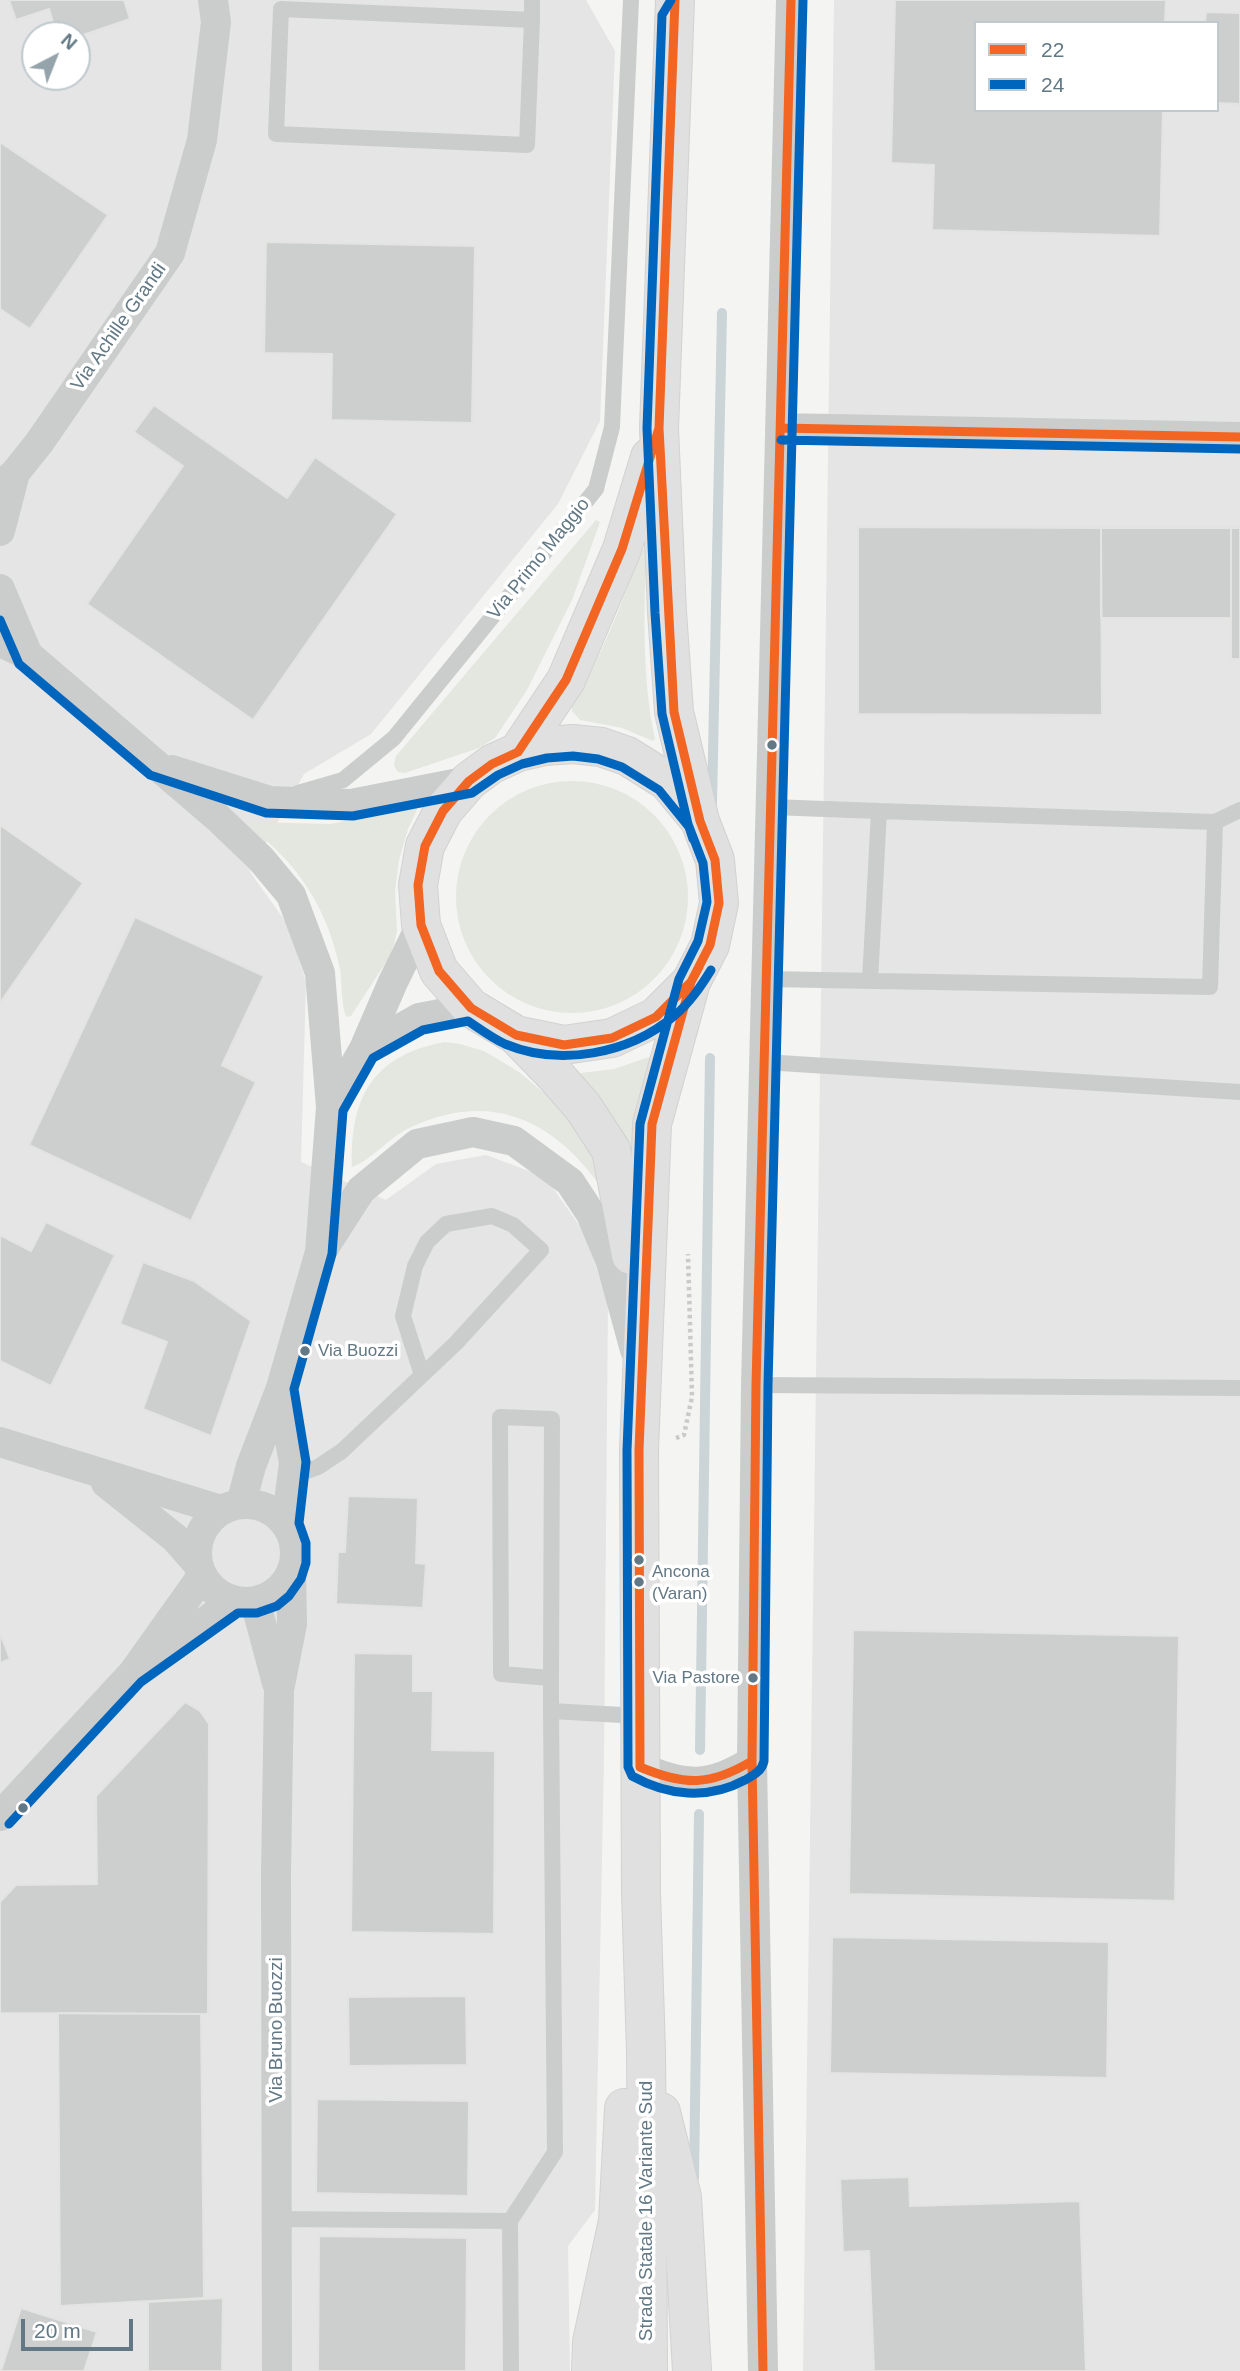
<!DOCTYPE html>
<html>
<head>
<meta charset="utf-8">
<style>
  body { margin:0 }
  #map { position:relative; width:1240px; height:2371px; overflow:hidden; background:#f4f4f2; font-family:Arial,sans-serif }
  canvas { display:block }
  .legend { position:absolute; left:974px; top:21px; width:245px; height:91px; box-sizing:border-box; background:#fff; border:2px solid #c0c9ce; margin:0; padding:9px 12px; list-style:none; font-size:21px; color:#627884 }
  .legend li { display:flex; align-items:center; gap:14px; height:35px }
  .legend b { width:35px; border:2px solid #c0c9ce }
  .north { position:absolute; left:21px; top:21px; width:70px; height:70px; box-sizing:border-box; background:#fff; border:2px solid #c0c9ce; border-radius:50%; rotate:42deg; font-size:19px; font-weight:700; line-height:28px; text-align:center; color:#627884 }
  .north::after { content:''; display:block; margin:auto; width:24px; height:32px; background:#95a3aa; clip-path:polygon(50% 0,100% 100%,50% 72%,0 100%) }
  .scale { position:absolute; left:21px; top:2319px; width:112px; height:32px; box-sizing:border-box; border:4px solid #627884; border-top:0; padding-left:9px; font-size:21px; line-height:24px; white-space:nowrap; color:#627884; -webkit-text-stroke:5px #fff; paint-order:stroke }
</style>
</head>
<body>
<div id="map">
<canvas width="1240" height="2371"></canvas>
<ul class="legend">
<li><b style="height:9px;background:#f26522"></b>22</li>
<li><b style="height:9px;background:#0065bd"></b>24</li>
</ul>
<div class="north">N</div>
<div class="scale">20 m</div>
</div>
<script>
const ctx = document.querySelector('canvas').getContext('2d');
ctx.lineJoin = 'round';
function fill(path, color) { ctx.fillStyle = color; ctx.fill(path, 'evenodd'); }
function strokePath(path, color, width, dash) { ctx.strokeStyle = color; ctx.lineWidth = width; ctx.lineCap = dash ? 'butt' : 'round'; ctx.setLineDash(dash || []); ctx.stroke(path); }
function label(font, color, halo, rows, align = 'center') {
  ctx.font = font + ' Arial,sans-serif'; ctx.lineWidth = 7; ctx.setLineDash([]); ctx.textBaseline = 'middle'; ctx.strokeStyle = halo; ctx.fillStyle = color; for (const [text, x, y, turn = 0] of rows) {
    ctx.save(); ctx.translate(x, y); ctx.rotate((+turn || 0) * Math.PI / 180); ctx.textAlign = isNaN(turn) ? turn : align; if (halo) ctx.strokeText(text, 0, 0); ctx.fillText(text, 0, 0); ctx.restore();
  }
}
fill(new Path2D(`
  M0,0H586L615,51L600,421L558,504L371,734L304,774L250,872L288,925L306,982L301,1162L386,1200L436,1164L486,1155L545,1177L584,1232L608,1300L604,1757L595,2210L568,2246L570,2371H0ZM35,35H77V77H35Z
  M834,0H1240V2371H803ZM976,23H1217V110H976Z`), '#e4e5e4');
fill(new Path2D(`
  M596,520L600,522L572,600L527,690L495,738L479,748L405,773L398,772L394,766L396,756Z
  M643,548L646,552C644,614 642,679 655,739L653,741L622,728L580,720L572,711V706C601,656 622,606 640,551Z
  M456 897a116 116 0 1 1 232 0a116 116 0 1 1-232 0Z
  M412,800L420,803L408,829L399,860L395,891L397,930L394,945L388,959L351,1016L347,1017C341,1009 342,981 340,969C328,910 298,862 249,827V822L331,824L382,813Z
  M445,1042L460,1044L484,1051L501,1061L519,1072L562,1108L602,1166L603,1190C555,1120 491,1089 409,1128C390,1137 370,1161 352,1167C350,1097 373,1055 445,1042Z
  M649,1057L651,1061L636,1166L573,1074L614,1069Z`), '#e4e7e0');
strokePath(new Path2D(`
  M712,803L722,313
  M700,1750L710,1058
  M694,2178L699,1814`), '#cbd4d7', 10);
const building = new Path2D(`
  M9,0H124L130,19L77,37L57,35L49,9L16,20Z
  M895,0H1166L1165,23H976V110H1163L1160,236L932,230L934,165L891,163Z
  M1206,12L1240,13V104L1217,103V23H1205Z
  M0,142L108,215L30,329L0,309Z
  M266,242L475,246L472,423L331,420L332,354L264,353Z
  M154,405L287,498L315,457L397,514L253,720L87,604L183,466L134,432Z
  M858,527L1101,528L1102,715L858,714Z
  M1101,528H1231V618H1101Z
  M1231,528H1240V659H1231Z
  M0,825L83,883L0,1003Z
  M135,917L264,976L222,1065L256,1082L191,1221L29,1145Z
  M46,1222L115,1255L51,1386L0,1361V1235L31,1251Z
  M143,1262L194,1281L251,1321L211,1436L143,1409L167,1342L120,1324Z
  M348,1496L418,1498L416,1563L426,1564L423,1608L336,1604L338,1552H345Z
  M853,1630L1179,1636L1175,1901L849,1894Z
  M0,1633L10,1659L0,1663Z
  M354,1653L413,1654V1691H433L432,1750L495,1751L494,1934L351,1932Z
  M185,1702L200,1711L209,1724L208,2014L0,2013V1902L16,1885L97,1884L96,1796Z
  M832,1937L1109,1942L1107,2078L830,2073Z
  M466,1996L467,2065L349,2066L348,1997Z
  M58,2013L201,2014L204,2298L60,2306Z
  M317,2099L469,2101L468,2196L316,2193Z
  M909,2177L910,2206L1080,2201L1086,2371H874L869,2251L843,2252L840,2179Z
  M319,2236L467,2238L466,2371H318Z
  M223,2298L222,2371H148V2302Z
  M21,2308L97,2332L84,2371H1Z`);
fill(building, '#cdcfce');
strokePath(building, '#e3e3e2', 2);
const primary = new Path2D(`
  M518,752L566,680L622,549L650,457
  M516,1035L564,1045L612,1038L656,1017L689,984
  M631,1255L611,1150L583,1107L555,1075L516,1035L471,1008L439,971L421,925L418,885L425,846L443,811L469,781L492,764L518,752L545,746L573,744L601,747L627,756L667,781L697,817
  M661,2112L682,2197L692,2371
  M647,2173L646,2052L641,1893L639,1450L652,1124L691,982L710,945L719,903L715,860L700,821L674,712L667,612L659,428L675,0
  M591,2371L592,2342L618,2221L624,2108`);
const highway = new Path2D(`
  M647,2173L648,2371
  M616,2371L618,2221`);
strokePath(primary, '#d1d2d1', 40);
strokePath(highway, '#d1d2d2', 40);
strokePath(new Path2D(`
  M676,1438L684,1435L692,1397L688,1254`), '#cacacb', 4.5, [3.5, 3.5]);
strokePath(new Path2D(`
  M532,20L281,9L276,134L527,145L532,20V0
  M298,793L343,780L394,738L596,489L612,427L631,0
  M771,807L879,811
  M1215,822L1240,810
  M766,979L1210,987L1215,822L879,811L870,981
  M764,1062L1240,1092
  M756,1385L1240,1388
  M293,1476L318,1467L342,1451L456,1343L541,1250L513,1225L492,1216L446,1224L427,1242L415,1266L403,1316L422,1375
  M551,1711L640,1716
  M278,2219L510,2221L555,2152L551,1711V1678L552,1419L500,1417L501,1674L551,1678
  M510,2221L511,2371`), '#cbcdcd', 16);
strokePath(new Path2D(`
  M781,428L1240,437
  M0,487L15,473L39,443L170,253L202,140L216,22L213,0
  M0,531L15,473
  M0,589L28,655
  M0,642L28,655L216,816L261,859L291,895L320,973L331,1107L320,1252L281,1388L251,1466L241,1504
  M172,770L270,801L351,804L469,781
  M364,1049L419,1018L471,1008
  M331,1107L364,1049L393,982L421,925
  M323,1249L361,1190L417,1144L473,1132L514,1141L570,1182L591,1214L611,1262L635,1350
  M281,1390L294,1463L286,1525
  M0,1442L221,1510
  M106,1483L175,1538L198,1564
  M197 1553a49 49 0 1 1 98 0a49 49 0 1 1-98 0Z
  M255,1601L277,1683
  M153,1659L234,1601
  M640,1767C684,1787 711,1788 752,1761
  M0,1816L133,1673L202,1576
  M277,2371L276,1873L279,1690L292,1624L291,1572
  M763,2371L752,1761L756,1385L791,0`), '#cbcdcd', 30);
strokePath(primary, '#e0e0e0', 38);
strokePath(highway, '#e0e0e0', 38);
strokePath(new Path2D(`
  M659,428L674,712L700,821L715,860L719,903L710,945L691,982L656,1017L612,1038L564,1045L516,1035L471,1008L439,971L421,925L418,885L425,846L443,811L469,781L492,764L518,752L566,680L622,549Z
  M659,428L675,0
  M781,428L1240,437
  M699,967L691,982L652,1124L639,1450L640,1767C685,1786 710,1786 752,1761
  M763,2371L752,1761L756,1385L791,0`), '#f26522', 9);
strokePath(new Path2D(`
  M671,0L662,15L647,428L655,613L662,714L688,824L703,863L707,902L698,941L679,979L640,1124L627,1450L628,1767L632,1776C668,1796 708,1800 745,1780C754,1775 762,1771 764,1761L768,1385L803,0
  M781,440L1240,449
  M0,620L19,664L150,775L266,813L353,816L472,793L498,775L522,764L547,758L573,756L598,759L622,767L659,790L689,827L693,839
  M9,1824L141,1682L238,1613H257L277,1606L289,1596L301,1579L306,1563V1543L299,1523L306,1462L294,1389L332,1254L343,1111L373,1058L423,1030L468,1021C480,1029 492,1038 505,1044C560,1067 629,1054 674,1016C690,1003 701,986 711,970`), '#0065bd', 9);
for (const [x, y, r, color] of [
  [772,745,6,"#627884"],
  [305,1351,6,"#627884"],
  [639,1560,6,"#627884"],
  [639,1582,6,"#627884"],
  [753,1678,6,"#627884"],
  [23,1808,6,"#627884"]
]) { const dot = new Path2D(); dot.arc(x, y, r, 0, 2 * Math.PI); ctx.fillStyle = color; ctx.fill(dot); strokePath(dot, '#fff', 2.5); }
label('17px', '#627884', '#fff', [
  ["Via Buozzi",318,1351],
  ["Ancona",652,1572],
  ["(Varan)",652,1594],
  ["Via Pastore",740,1678,"right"]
], 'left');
label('19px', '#627884', '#fff', [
  ["Via Achille Grandi",119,327,-55],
  ["Via Primo Maggio",539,559,-51],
  ["Via Bruno Buozzi",277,2030,-90],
  ["Strada Statale 16 Variante Sud",647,2211,-90]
]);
</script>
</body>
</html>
